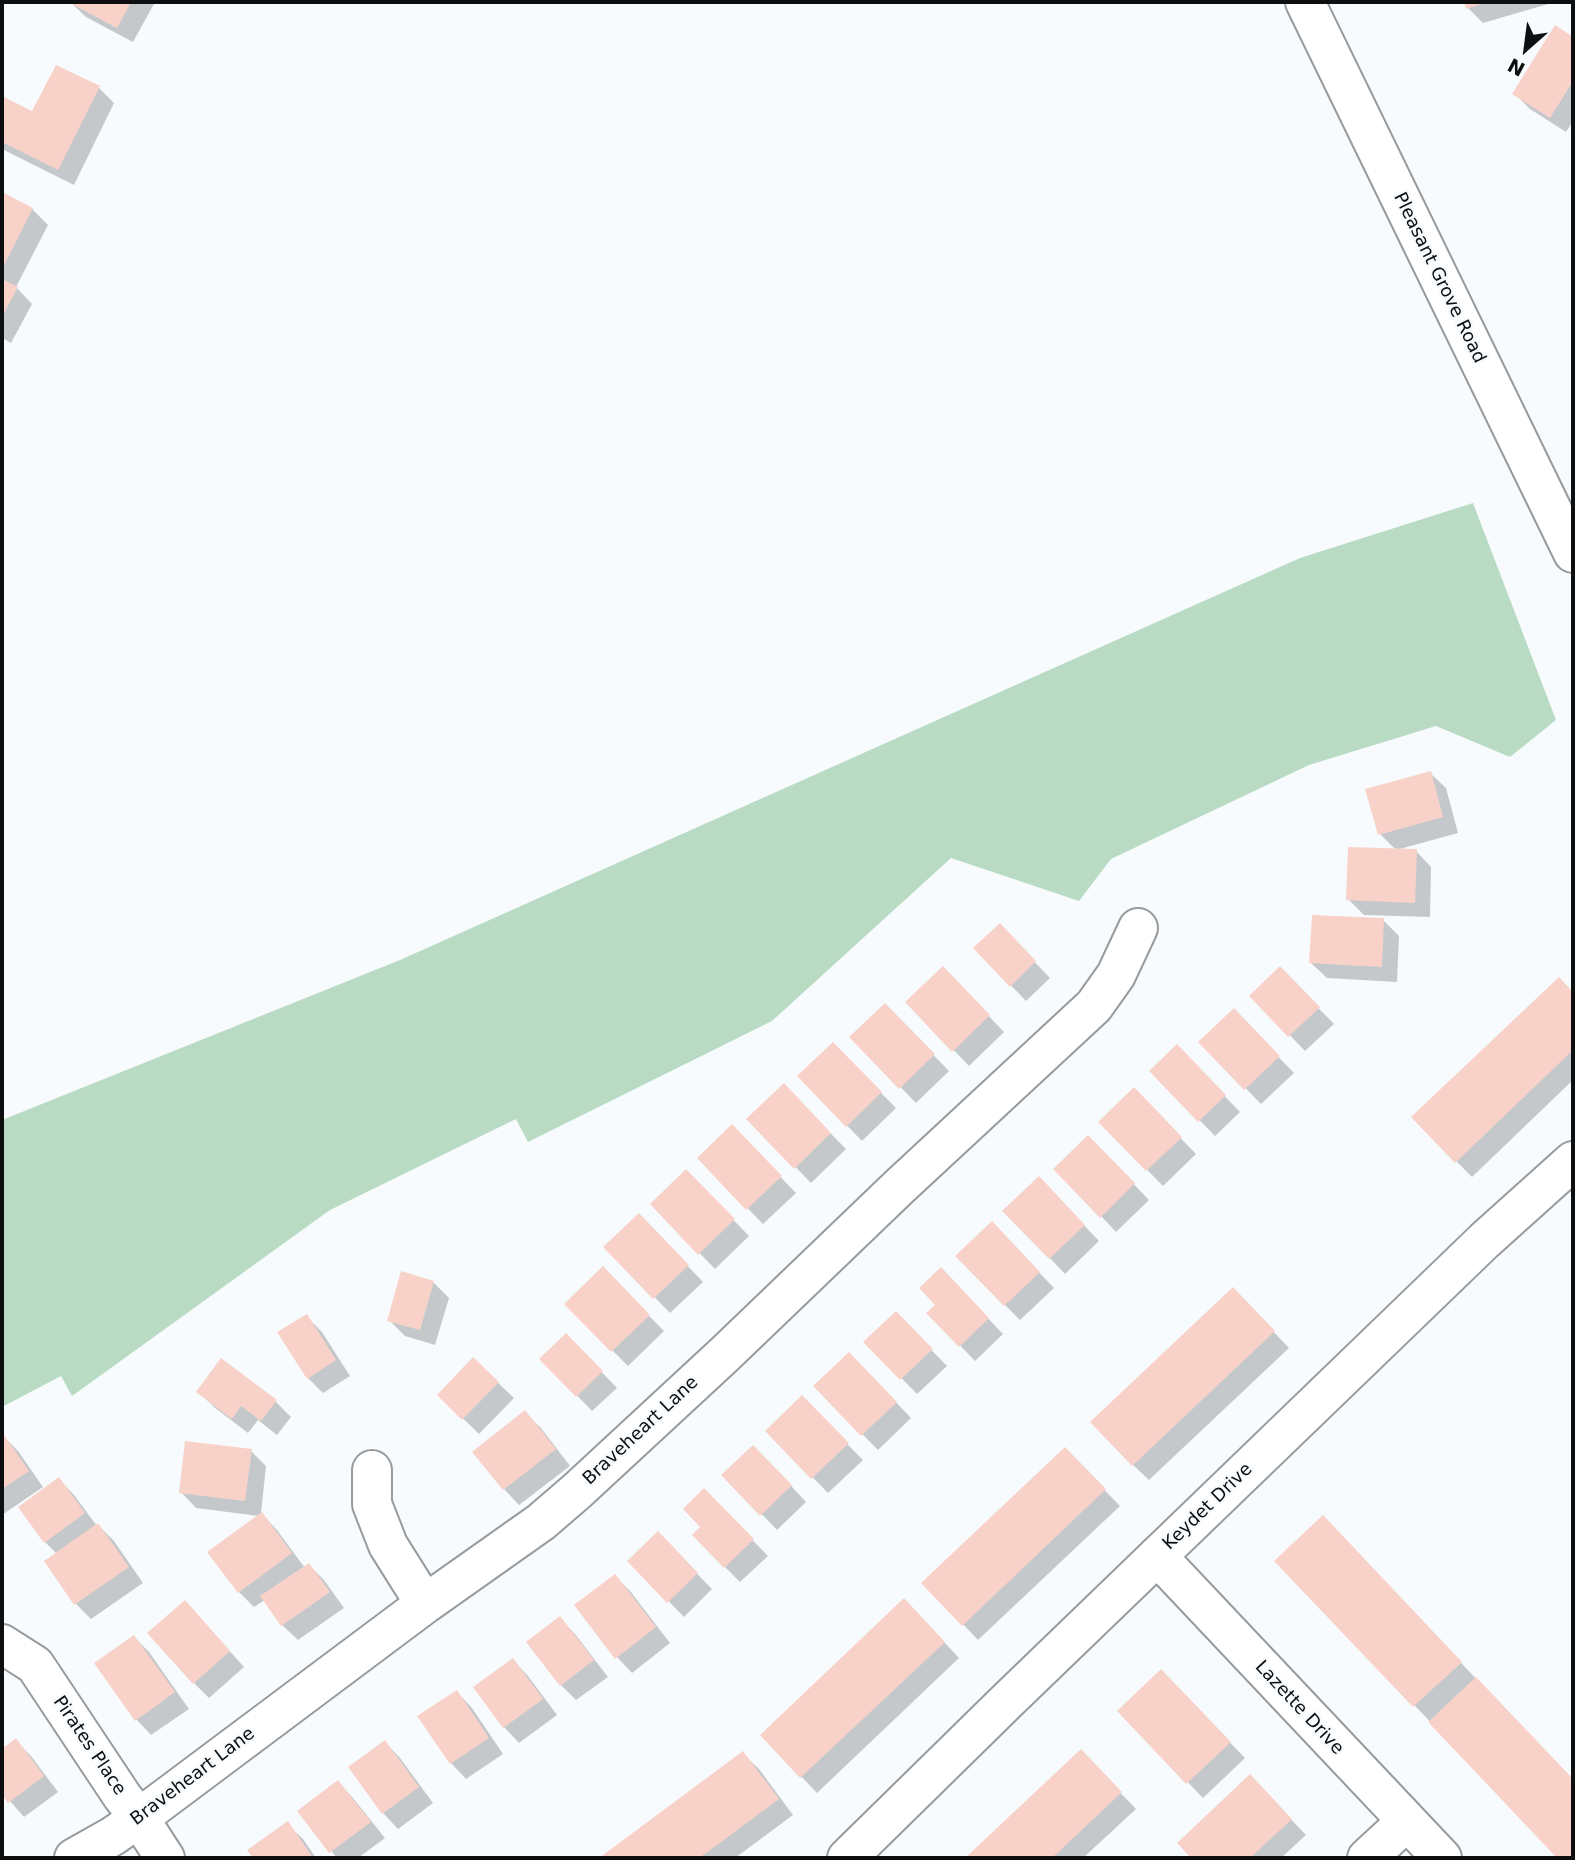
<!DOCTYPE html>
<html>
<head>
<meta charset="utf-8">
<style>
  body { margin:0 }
  #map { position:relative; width:1575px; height:1860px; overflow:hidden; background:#f7fbfe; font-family:"DejaVu Sans",sans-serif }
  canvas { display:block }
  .frame { position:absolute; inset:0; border:4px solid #0d0e0f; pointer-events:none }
  .north { position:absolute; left:1491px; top:14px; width:70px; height:70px; -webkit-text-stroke:5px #f7fbfe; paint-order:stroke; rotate:208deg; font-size:19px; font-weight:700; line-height:28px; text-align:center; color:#0d0e0f }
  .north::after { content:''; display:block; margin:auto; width:24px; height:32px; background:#0d0e0f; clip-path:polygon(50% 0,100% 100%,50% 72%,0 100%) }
</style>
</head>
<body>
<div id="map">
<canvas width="1575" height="1860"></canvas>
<div class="frame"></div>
<div class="north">N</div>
</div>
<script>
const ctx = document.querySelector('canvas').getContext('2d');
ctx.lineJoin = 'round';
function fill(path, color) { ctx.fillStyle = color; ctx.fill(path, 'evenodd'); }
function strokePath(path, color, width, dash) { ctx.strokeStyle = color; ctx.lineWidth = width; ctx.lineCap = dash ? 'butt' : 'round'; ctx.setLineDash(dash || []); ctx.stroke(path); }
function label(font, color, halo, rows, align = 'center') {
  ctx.font = font + ' "DejaVu Sans",sans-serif'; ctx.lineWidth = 5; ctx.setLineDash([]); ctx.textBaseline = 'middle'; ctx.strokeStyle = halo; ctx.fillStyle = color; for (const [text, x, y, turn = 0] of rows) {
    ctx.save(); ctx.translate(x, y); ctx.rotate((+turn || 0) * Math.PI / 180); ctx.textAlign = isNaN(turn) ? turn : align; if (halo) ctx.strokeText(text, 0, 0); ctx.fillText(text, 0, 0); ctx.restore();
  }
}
fill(new Path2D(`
  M1473,503L1556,720L1510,757L1436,726L1309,765L1111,859L1079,901L951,858L772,1021L528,1142L516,1119L330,1210L72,1396L61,1376L2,1407V1120L400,960L1300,558Z`), '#b9dbc3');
fill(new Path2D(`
  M70,2H155L133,42L86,17Z
  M1466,2H1555L1483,23L1468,8Z
  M1556,28L1573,39V121L1566,132L1530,109L1515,94Z
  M99,88L114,103L74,185L2,149V98L33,114Z
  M2,194L32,209L48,225L16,287L32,304L11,343L2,338Z
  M1430,773L1446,788L1458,833L1396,850L1380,834Z
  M1416,851L1431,867L1430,917L1364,915L1348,899Z
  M1383,920L1399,936L1397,982L1327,978L1311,963Z
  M1000,926L1050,978L1026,1001L976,949Z
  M943,968L1004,1032L969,1066L907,1002Z
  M1280,969L1334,1024L1305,1051L1252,996Z
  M1559,980L1573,994V1080L1472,1177L1456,1161Z
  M885,1005L949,1071L916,1103L852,1037Z
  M1234,1011L1294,1073L1261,1104L1201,1042Z
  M833,1044L896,1108L862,1141L799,1076Z
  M1177,1047L1240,1112L1215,1136L1152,1071Z
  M784,1086L846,1149L811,1183L749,1119Z
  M1134,1090L1196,1154L1163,1186L1100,1122Z
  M732,1127L796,1193L763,1224L699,1158Z
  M1103,1152L1149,1200L1116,1232L1101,1216Z
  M686,1171L749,1236L715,1269L652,1204Z
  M1054,1194L1099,1241L1065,1274L1005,1211Z
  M654,1231L703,1282L670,1313L606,1247Z
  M1007,1239L1054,1288L1020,1320L1005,1305Z
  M603,1269L664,1331L628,1366L566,1304Z
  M433,1282L449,1298L435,1345L405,1336L389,1320Z
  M956,1285L1003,1334L975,1361L929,1313Z
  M1248,1305L1289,1348L1149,1480L1133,1465Z
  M895,1313L947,1366L917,1394L866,1342Z
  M306,1316L322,1332L350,1376L323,1393L308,1378Z
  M566,1335L617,1388L592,1411L542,1359Z
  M473,1359L514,1398L479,1434L439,1395Z
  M221,1361L276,1402L291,1417L277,1435L258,1420L248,1433L214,1407L198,1391Z
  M864,1369L911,1418L878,1450L815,1386Z
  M802,1398L863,1460L828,1493L767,1431Z
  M525,1413L541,1428L570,1466L519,1505L504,1489Z
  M2,1435L18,1451L43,1487L2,1515Z
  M1065,1449L1120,1506L978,1640L924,1583Z
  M251,1451L266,1466L261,1513L277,1530L305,1568L309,1565L324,1580L344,1608L298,1640L282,1625L265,1600L254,1607L239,1592L259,1516L196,1508L181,1492Z
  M769,1462L806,1502L777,1530L724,1475Z
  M59,1479L74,1495L97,1526L98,1525L114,1541L143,1583L91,1619L76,1604L46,1562L57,1554L45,1542Z
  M704,1490L768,1556L740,1582L694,1536L703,1527Z
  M1338,1533L1573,1781V1858H1560L1277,1561Z
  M658,1534L712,1589L684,1617L630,1561Z
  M615,1576L630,1591L670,1643L632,1673L617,1657Z
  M920,1616L959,1658L817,1793L762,1735Z
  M200,1618L244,1667L209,1698L194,1683Z
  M560,1618L575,1634L608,1677L576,1700L561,1685Z
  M134,1637L149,1652L189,1709L151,1735L136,1719Z
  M513,1660L528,1676L557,1715L519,1743L504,1727Z
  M1176,1687L1245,1758L1203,1798L1119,1711Z
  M457,1692L472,1708L503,1754L466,1779L451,1763Z
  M16,1741L31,1756L58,1792L24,1817L2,1792V1751Z
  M385,1742L400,1758L433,1803L398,1829L383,1813L350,1767Z
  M1081,1752L1136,1809L1083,1858H968Z
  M743,1754L759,1769L793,1815L735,1858H602Z
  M338,1782L353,1798L385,1838L358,1858H337L299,1812Z
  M1265,1792L1306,1835L1281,1858H1194L1179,1843Z
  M287,1824L303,1839L316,1858H255L249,1850Z`), '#0003');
fill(new Path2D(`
  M68,2H131L117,28Z
  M1464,2H1487L1466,9Z
  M1555,25L1573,37V81L1550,118L1512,94Z
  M56,65L100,86L58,170L2,142V96L32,111Z
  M2,192L33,208L2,269Z
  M2,279L18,287L2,317Z
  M1431,771L1443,817L1378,835L1365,789Z
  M1348,847L1417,849L1415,903L1346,900Z
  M1312,915L1384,918L1382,967L1309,963Z
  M1000,923L1036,961L1010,987L973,948Z
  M943,966L990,1015L952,1052L905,1002Z
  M1280,966L1320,1007L1288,1037L1249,996Z
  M1559,977L1573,992V1050L1455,1163L1411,1117Z
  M885,1003L935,1054L899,1089L849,1037Z
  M1234,1008L1280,1056L1244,1090L1198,1042Z
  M833,1042L882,1092L846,1127L797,1076Z
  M1177,1044L1226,1095L1198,1122L1149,1071Z
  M784,1083L831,1133L794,1169L746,1119Z
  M1134,1087L1182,1137L1146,1171L1098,1122Z
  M732,1124L782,1176L746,1210L697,1158Z
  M1088,1135L1135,1183L1100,1218L1053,1169Z
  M686,1169L735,1219L698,1255L650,1204Z
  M1039,1176L1085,1225L1049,1259L1002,1211Z
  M639,1213L689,1265L653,1299L603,1247Z
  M992,1221L1040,1272L1004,1306L955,1256Z
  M603,1266L650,1315L611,1352L564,1304Z
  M941,1267L989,1318L959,1347L926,1313L935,1305L919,1288Z
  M401,1271L434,1281L420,1330L387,1321Z
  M1233,1287L1275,1331L1132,1466L1090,1422Z
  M896,1311L933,1349L900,1380L863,1342Z
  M307,1314L336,1360L307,1379L277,1332Z
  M566,1333L603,1371L576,1397L539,1359Z
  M849,1352L897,1402L861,1436L813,1386Z
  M473,1357L499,1382L462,1420L437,1395Z
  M221,1358L277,1400L261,1421L241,1406L232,1419L196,1392Z
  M802,1395L849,1443L811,1479L765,1431Z
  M525,1410L556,1449L503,1490L472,1452Z
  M2,1432L29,1471L2,1489Z
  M185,1441L252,1449L245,1501L179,1493Z
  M753,1445L792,1485L760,1516L721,1475Z
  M1065,1447L1106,1489L962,1626L921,1583Z
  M59,1477L85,1513L44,1543L18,1507Z
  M704,1488L754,1539L724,1568L692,1535L700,1527L683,1509Z
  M262,1512L292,1553L238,1593L207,1552Z
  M1323,1515L1462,1662L1413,1707L1274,1561Z
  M98,1523L129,1567L74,1605L44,1561Z
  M658,1531L698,1573L667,1603L627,1561Z
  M309,1563L330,1592L281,1626L260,1596Z
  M615,1574L656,1627L615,1659L574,1605Z
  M904,1598L945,1642L800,1778L760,1735Z
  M185,1600L230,1651L193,1684L147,1633Z
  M560,1616L594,1660L560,1686L526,1642Z
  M134,1635L175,1692L135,1721L94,1663Z
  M513,1658L543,1699L503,1728L473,1687Z
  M1161,1669L1231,1742L1186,1784L1117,1711Z
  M1476,1677L1573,1779V1858H1557L1428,1722Z
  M457,1690L489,1738L450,1764L417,1716Z
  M16,1738L44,1776L8,1803L2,1795V1749Z
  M385,1740L419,1787L382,1814L348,1767Z
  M1081,1749L1122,1792L1052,1858H965Z
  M743,1751L779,1799L725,1839L699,1858H599Z
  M1250,1774L1292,1819L1250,1858H1191L1177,1843Z
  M338,1780L371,1822L329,1853L297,1811Z
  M288,1821L313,1858H253L247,1850Z`), '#f8d2c9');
const minor = new Path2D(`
  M1305,2L1573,553
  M372,1470V1504L388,1545L425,1604
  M1157,1556L1442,1858
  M2,1644L35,1665L122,1796L139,1818L165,1858
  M74,1858L113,1836L139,1818L425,1604L541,1522L577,1491L725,1354L899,1187L1094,1006L1116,975L1138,928
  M847,1858L1006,1702L1485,1240L1573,1161
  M1367,1858L1406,1822`);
strokePath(minor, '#979b9e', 42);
strokePath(minor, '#fff', 38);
label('18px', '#0d0e0f', '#f7fbfe', [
  ["Pleasant Grove Road",1439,278,64],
  ["Braveheart Lane",641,1431,-43],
  ["Keydet Drive",1208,1507,-44],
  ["Lazette Drive",1299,1708,47],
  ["Pirates Place",89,1746,56],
  ["Braveheart Lane",193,1777,-37]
]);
</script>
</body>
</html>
